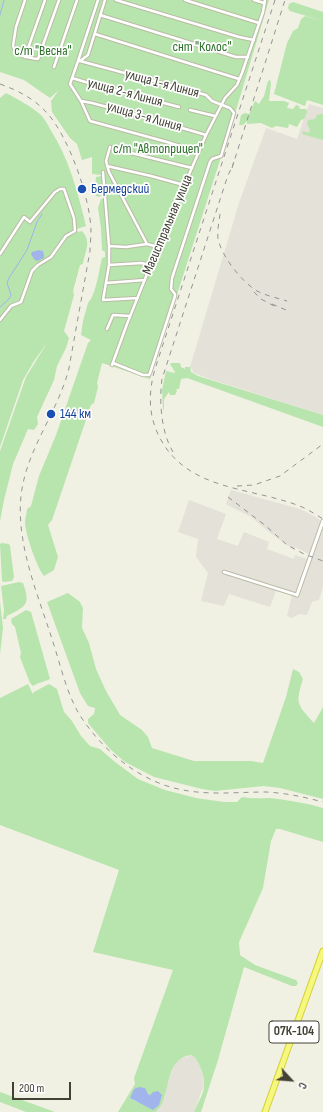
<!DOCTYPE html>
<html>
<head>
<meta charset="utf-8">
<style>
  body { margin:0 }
  #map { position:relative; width:323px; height:1112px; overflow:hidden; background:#f0f1e3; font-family:"Sofia Sans Condensed",sans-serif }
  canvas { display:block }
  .north { position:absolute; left:271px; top:1060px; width:40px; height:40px; -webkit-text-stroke:3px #fff; paint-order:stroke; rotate:116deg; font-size:11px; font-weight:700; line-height:16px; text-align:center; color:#424134 }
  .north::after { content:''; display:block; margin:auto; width:14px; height:18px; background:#424134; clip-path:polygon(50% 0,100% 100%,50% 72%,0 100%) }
  .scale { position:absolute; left:12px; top:1082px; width:59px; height:18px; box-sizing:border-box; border:2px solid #424134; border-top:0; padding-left:5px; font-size:12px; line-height:14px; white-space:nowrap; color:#424134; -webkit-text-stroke:3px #fff; paint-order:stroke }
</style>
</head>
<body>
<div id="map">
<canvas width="323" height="1112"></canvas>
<div class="north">С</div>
<div class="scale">200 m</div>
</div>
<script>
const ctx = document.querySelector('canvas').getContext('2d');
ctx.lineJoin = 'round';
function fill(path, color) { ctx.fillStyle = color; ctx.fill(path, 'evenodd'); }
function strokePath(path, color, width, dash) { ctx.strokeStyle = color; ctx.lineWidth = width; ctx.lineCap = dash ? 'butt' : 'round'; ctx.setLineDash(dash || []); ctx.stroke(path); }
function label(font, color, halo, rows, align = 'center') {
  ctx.font = font + ' "Sofia Sans Condensed",sans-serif'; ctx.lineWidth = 3.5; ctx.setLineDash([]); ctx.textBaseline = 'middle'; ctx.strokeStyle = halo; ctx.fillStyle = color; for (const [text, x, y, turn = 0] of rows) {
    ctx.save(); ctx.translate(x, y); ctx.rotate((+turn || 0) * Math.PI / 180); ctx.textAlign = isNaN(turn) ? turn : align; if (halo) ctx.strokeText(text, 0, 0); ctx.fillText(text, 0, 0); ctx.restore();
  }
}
fill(new Path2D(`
  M309,104L323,108V415L207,378L194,373L190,367L239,203L266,128L297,139Z
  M231,490L300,509L316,517L323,523V587L319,600L312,602L307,615L299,614L292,618L287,616L292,595L276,591L270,607L229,594L224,606L201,601L208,573L196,557L198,539L178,532L189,500L226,514L217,539L238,546L244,532L269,542L267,549L294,559L295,555L307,559L309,554L295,547L293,549L273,535L251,517L226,504Z
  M192,1055L196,1059L201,1067L204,1085L194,1112H156L164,1099L168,1082L175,1063L180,1059Z`), '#e3e1d8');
fill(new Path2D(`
  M0,0H269L237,107L150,379L102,363L97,383L98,387L94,403L91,405L52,520L48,525L58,557L54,570L44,576C37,568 25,533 25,522C25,518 27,513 27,509L31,506L39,476L56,435L88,343L91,340L81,335L83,321L88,303C96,295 99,270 102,258L105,257V252L102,250L101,228L98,208L101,199H104L103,195L98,197L94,194L96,177L101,176V175L92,174V157L82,160L77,144L70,138L52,112L51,101L59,90L50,98L24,80L0,72Z
  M293,2L323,12V105L307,100L305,106L274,94L287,43L293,31L298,28L301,19L305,16L323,21L290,11L288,8L289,4Z
  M270,80L271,83L269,101H284L289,103L287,108L293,109L296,105L299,106L300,109H306L307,112L304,119L301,120L297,127L289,124L288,128L276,126L272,128L261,123L247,124V121L243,125H239L241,115L245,113L249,114L254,103L255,101L259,104L264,96L268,81Z
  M6,93C19,100 31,106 42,116C45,120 48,125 50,129C69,158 78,193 86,226L77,229L78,232L82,231C92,242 85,251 83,264L80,265L73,291L74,295L64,331L69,338L66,348L57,366L54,380L37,417L38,424L34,430L28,429L13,464L4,500L0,521V451L26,377L47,343L34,361L23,380L0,447V98Z
  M321,114H323V140L302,134L303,131L309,133L310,129L307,124L308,120L315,119L317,115Z
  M172,363H180L181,367L185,369V367H190L191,372L198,376L323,415V427L187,378L181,379L179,389H176L177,391L175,395H170L169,392L164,399V409L163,410L162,390L166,371L174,373L175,372L170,364Z
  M2,543L9,544L10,546L14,577L12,581L3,582L2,580L0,544Z
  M19,582L23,583C31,605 26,606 7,616L6,619H3L4,610L1,586Z
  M68,593L80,602L83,608L82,628L89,643L96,669L106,691L120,715L142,730L148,737L152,748L194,761H251L263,763L286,697L293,669L299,672L303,679C295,704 297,704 314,723L323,707V799L280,788L264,786L215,791L202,789L154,777L125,762L110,749L88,723V719L94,714L95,708L88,706L80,693L47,602Z
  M0,601L3,628L0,654Z
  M26,610L31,612L50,679C44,682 39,682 33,686L30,683L20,657L21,653L15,627L12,624L11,619Z
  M28,684L33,694L34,692L49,684L57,689L64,712L72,721L81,736L90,746L100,749L115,762L138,779L165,790L196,798L224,802H237L242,797C252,799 261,798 270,798C288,800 306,803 323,808V842L280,829H276L271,841L263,888L239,942L240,955L255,965L296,980L298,983L296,986H292L244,967L218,1060L201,1112H194C197,1104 204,1094 204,1086C205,1077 199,1058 191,1055C169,1058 170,1081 164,1098C163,1103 159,1108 156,1112H118L135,1084L134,1078L173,970L93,952L119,870L0,825V698ZM148,1094L150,1095L137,1102L130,1098Z
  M0,1092L55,1112H26L0,1102Z`), '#b8e4ad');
fill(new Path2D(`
  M39,250L43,251L44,255V258L37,261L34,259L31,254L32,252Z
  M139,1087L145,1088L148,1094L150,1095L153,1092L158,1091L162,1095L159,1105L153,1110L130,1098L134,1089Z`), '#a1b4ec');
strokePath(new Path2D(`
  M0,15L4,0
  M0,307L9,299L11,295L7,283L9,278L27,250L37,222L42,214`), '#a1b4ec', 1);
const minor = new Path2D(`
  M25,0L16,27L13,46C17,57 28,58 38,59L59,0
  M105,0L88,55L80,61H78L70,84L81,101L90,121L167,142L199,152
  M116,0L239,37L254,40
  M185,0L259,23
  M254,0L264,3
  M100,15L236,57H248
  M95,34L239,79
  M25,57L45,0
  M78,61L98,0
  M80,61L206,95L212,101L230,108L234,113L221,156L212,159L210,162L172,278L171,289L175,294V296L150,373L149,375H143L113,363
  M54,67L77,0
  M72,78L92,84L179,107
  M81,101L92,103L141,116L206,135
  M190,110L215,116
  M110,147L106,161L109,172L147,244L158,247
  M115,149L192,168
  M107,166L151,176L184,185
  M103,172L109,246V265L103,300L138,298
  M109,246L126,247L147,244
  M0,254L24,217L30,222L55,192L60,189H64L74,218L75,231L66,236L51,257L38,265L32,271L21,302L11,306L0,320
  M109,265L141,263L151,265
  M106,283L145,280
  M107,329L113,315L130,316
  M112,365L127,324L157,249L206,135L225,98L237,85L242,73L263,12L265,0
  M224,572L297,595`);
const tertiary = new Path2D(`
  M297,595L323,521`);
const trunk = new Path2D(`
  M265,1112L323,951`);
strokePath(minor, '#bbbba6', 4.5);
strokePath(tertiary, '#bbbba6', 5);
strokePath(trunk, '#d6d138', 7);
strokePath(minor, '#fff', 2.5);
strokePath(tertiary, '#fff', 3);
strokePath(trunk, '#f5f87d', 5);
strokePath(new Path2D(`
  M275,0L155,369C148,393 148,417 161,440C189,490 248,487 297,505C306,508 315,514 323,519
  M0,84C17,90 35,99 47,113C69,137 91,200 91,232C91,238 90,245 90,251L69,368C58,413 26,449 21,496C16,544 38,595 52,639C61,666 67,697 83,720C103,749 131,773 164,785C199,797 231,792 266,792C286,793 304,797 323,802
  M232,168L285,0
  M220,214C219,222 217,231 218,239C222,257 242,282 257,291C267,296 277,298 287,301
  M254,292L261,299L276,307
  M272,304L286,310
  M173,452C161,432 159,401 162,379L227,178L234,162
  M237,486L254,485L280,476L323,444
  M228,497L266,526L287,545L304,554L323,561`), '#939393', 1, [5, 5]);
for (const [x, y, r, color] of [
  [82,189,5,"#1a4fb4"],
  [51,414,5,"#1a4fb4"]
]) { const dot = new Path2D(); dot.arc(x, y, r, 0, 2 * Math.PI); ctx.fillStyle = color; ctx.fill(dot); strokePath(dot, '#fff', 1.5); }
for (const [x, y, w] of [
  [294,1032,50]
]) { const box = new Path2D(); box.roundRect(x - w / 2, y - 11, w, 22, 3); ctx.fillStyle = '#fff'; ctx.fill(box); strokePath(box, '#424134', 1); }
label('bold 13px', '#424134', null, [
  ["07К-104",294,1032]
]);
label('14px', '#2d712a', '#fff', [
  ["снт \"Колос\"",202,47],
  ["с/т \"Весна\"",43,51],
  ["с/т \"Автоприцеп\"",158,149]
]);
label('14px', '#424134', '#fff', [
  ["улица 1-я Линия",162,84,15],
  ["улица 2-я Линия",125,93,15],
  ["улица 3-я Линия",144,117,16],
  ["Магистральная улица",168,225,-67]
]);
label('14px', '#164399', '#fff', [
  ["Бермедский",91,189],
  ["144 км",60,414]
], 'left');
</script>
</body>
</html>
